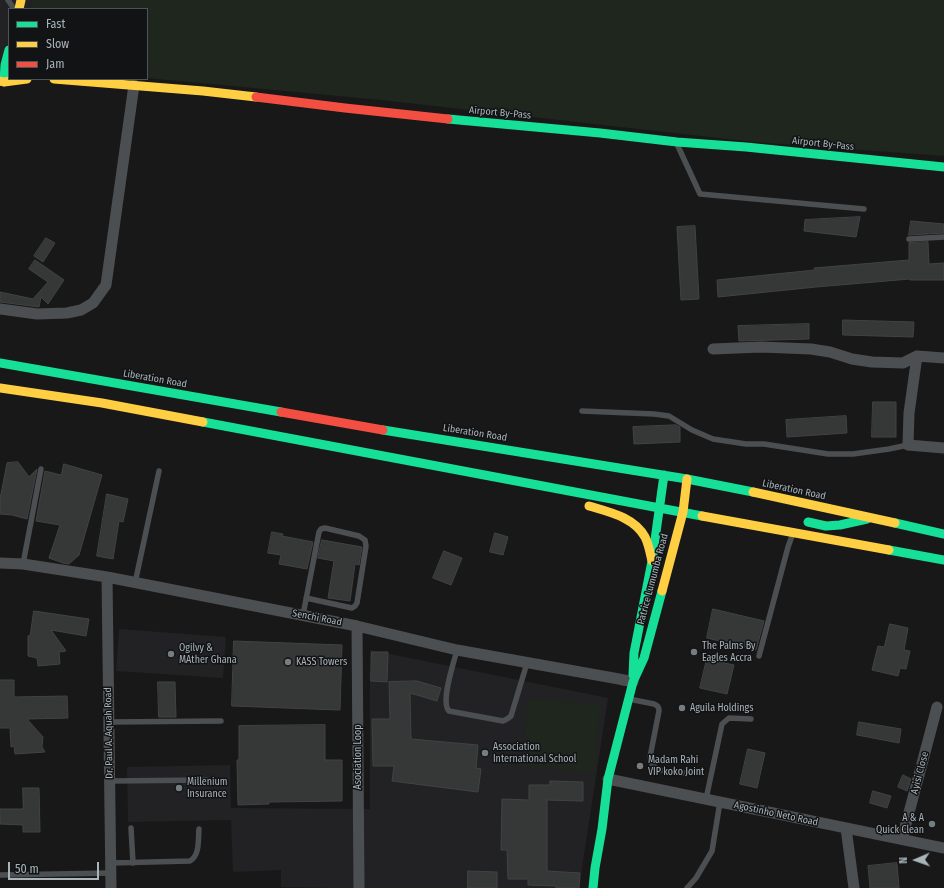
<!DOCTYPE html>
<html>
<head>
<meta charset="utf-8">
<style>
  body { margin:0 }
  #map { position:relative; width:944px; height:888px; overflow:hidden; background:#181818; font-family:"Fira Sans Condensed",sans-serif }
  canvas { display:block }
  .legend { position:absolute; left:8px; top:8px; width:140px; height:72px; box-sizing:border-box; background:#121314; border:1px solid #4e5356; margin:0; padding:5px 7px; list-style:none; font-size:12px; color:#a8b3ba }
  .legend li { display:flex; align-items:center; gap:8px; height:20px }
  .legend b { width:20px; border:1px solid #4e5356 }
  .north { position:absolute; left:896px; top:840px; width:40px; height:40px; -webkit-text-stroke:3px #121314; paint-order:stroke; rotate:268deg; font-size:11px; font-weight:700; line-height:16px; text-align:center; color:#a8b3ba }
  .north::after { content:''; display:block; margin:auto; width:14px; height:18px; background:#a8b3ba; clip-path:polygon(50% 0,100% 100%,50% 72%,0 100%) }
  .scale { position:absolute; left:8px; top:862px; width:91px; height:18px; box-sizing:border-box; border:2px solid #a8b3ba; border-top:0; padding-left:5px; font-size:12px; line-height:14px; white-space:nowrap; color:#a8b3ba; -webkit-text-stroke:3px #121314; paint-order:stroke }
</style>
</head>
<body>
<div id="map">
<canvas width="944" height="888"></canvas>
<ul class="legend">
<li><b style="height:5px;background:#16e098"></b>Fast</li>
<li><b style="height:5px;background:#ffcf43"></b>Slow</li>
<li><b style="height:5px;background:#f24e42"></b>Jam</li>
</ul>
<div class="north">N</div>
<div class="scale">50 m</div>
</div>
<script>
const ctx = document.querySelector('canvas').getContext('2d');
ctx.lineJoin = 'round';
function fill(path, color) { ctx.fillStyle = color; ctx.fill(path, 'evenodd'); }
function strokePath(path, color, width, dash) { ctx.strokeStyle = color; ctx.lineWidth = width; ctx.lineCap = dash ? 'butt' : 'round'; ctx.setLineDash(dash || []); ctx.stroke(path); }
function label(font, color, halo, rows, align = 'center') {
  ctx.font = font + ' "Fira Sans Condensed",sans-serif'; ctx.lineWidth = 3; ctx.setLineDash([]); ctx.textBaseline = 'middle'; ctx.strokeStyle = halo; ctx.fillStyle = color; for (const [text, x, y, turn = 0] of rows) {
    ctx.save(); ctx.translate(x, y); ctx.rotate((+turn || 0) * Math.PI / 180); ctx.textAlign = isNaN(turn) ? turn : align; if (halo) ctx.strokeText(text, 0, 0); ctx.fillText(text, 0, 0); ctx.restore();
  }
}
fill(new Path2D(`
  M0,0H32L30,9H9V62L0,60Z
  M119,629L226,637L223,678L116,671Z
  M370,650L608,698L579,888H333L281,887V870L233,872L231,820L128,822L127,767L230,765L231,808L370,809Z`), '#222224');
fill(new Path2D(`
  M32,0H944V156L754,142L381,100L147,78V9H30Z
  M528,699L600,704L595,772L523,767Z`), '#1f261e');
const building = new Path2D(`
  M860,217L856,237L804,231L805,220Z
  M911,221L944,224V233L909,235Z
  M695,226L699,299L681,300L677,227Z
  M46,238L55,243L43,262L34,256Z
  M928,242L929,264L944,263V280H910V279L816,287L718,297L717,280L815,270L814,268L909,260V243Z
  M35,260L64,280L48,304L41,297L39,307L0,302V292L33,299L48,282L29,269Z
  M843,320L914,322L913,337L843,335Z
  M809,324V339L739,341L738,326Z
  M873,402H896V437H872Z
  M846,416L847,433L787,437L786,420Z
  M676,425L680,427V442L634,444L633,427Z
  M18,462L29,477L37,469L27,519L12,515L0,514V499L7,463Z
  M64,464L102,475L79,555L69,564L63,563L49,558L60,525L36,521L45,471L61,475Z
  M107,494L128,499L123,522L119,521L113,559L97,556Z
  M272,532L283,534L282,536L313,542L307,569L279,564L281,555L268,553Z
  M495,533L508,537L503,555L490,552Z
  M322,540L362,547L359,565L355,564L350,601L328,598L334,561L318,558Z
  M444,551L462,558L451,585L433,578Z
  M713,609L764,621L756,650L707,638Z
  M34,611L89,619L86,636L51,630L66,651L59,652L60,664L38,666L37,658L28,656V636L30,635Z
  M890,624L908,628L904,650L910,651L906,669L900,668L898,676L872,670L878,646L884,647Z
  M234,641L342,645L340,710L232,706Z
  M372,652H388L387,682L371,681Z
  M707,659L734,665L727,694L700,688Z
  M0,680H14V697L67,696L68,718L27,719L43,737L42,747L45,752L15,754L14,746L11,747L10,728H0Z
  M417,681L441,688L437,701L410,693L411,739L478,745L476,768L481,769L478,792L392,781L394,766H373L372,719H390L389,682Z
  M158,682H175L176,717H159Z
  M859,722L901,729L899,743L857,735Z
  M325,725V760H342V801L269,802V804L238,805L237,760H239V726Z
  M748,749L765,753L757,788L740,784Z
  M903,775L911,779L907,791L898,787Z
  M550,781L583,782V801L547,800V871L580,873L579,888H556V886L528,885V879H508L507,850H501L502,799L529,800V785H550Z
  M23,788H39L40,832H23V825L0,824V809H23Z
  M873,791L891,796L887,808L870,803Z
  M897,863L899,888H870L868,866Z
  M468,871L497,872V888H468Z`);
fill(building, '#363737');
strokePath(building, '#404344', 1);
strokePath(new Path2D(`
  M8,0L14,9
  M677,144L700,194L864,209
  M909,239L944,237
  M582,411L654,414L669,416L692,430L713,439L746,444H764L828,454H853L889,449L908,445
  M23,564L41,469
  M135,583L159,471
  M303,615L319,532L321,529L325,528L359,536L365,540L366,546L357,603L355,606L352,608L306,598
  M457,650C454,662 440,702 449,711L503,721L507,719L511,716L527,663
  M759,656L788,547L792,536
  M629,699L654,704C658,706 659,707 659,711L650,757L651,763L658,770L685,773
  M109,722L221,721
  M110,781L207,780
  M706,799L722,724L729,718L751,719
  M131,828L133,863
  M111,863L190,861C200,855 198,840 199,829
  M0,875L111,873
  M687,888L696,878L712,851L720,802`), '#4c4f51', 5.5);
strokePath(new Path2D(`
  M0,309L37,314L67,313L81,310L93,303L106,285L134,85
  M713,349L761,347L811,349L830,352L852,359L872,362L903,363L917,356
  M944,358L917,356L909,413L908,445L944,448
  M0,563L23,564L107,577L357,626L457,650L619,679L633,682
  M107,577L111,888
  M357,626L359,888
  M608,779L944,848
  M846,828L854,888
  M902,839L937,707`), '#4c4f51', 11);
strokePath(new Path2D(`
  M4,82L5,65L9,50
  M448,119L600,133L677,142L746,147L944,167
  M0,363L281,412
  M203,422L702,516
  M383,430L687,479L753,492
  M808,522L826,526L840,525L867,519
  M895,523L944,534
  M889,550L944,560
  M633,675L634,653L652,561L664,475
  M593,888L595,868L602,829L608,779L633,682L644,658L662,591`), '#16e098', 9);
strokePath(new Path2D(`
  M19,9L21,0
  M54,79L203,91L256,97
  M0,81L4,82L27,79
  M0,388L102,403L203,422
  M753,492L895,523
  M589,506C609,512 634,517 645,537C649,545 650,553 652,561
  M702,516L889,550
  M662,591L683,512L687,479`), '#ffcf43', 9);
strokePath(new Path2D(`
  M256,97L345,108L448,119
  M281,412L383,430`), '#f24e42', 9);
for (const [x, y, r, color] of [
  [694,652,4,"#767d81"],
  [171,654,4,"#767d81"],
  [288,662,4,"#767d81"],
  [682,708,4,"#767d81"],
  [485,753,4,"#767d81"],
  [640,766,4,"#767d81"],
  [179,788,4,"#767d81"],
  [932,824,4,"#767d81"]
]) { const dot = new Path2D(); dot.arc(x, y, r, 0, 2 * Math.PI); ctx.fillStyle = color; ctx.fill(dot); strokePath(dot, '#121314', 1.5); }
label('10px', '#a8b3ba', '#121314', [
  ["Airport By-Pass",500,113,5],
  ["Airport By-Pass",823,144,6],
  ["Liberation Road",155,379,10],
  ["Liberation Road",475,433,9],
  ["Liberation Road",794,490,12],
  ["Patrice Lumumba Road",653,579,-75],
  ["Senchi Road",317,618,11],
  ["Dr. Paul A. Aquah Road",109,733,-91],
  ["Asociation Loop",358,757,-90],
  ["Ayisi Close",920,773,-75],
  ["Agostinho Neto Road",776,814,12]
]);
label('10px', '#a8b3ba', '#121314', [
  ["The Palms By",702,646],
  ["Eagles Accra",702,658],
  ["Ogilvy &",179,648],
  ["MAther Ghana",179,660],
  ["KASS Towers",296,662],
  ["Aguila Holdings",690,708],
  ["Association",493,747],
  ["International School",493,759],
  ["Madam Rahi",648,760],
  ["VIP koko Joint",648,772],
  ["Millenium",187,782],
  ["Insurance",187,794],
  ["A & A",924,818,"right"],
  ["Quick Clean",924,830,"right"]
], 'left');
</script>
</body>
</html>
